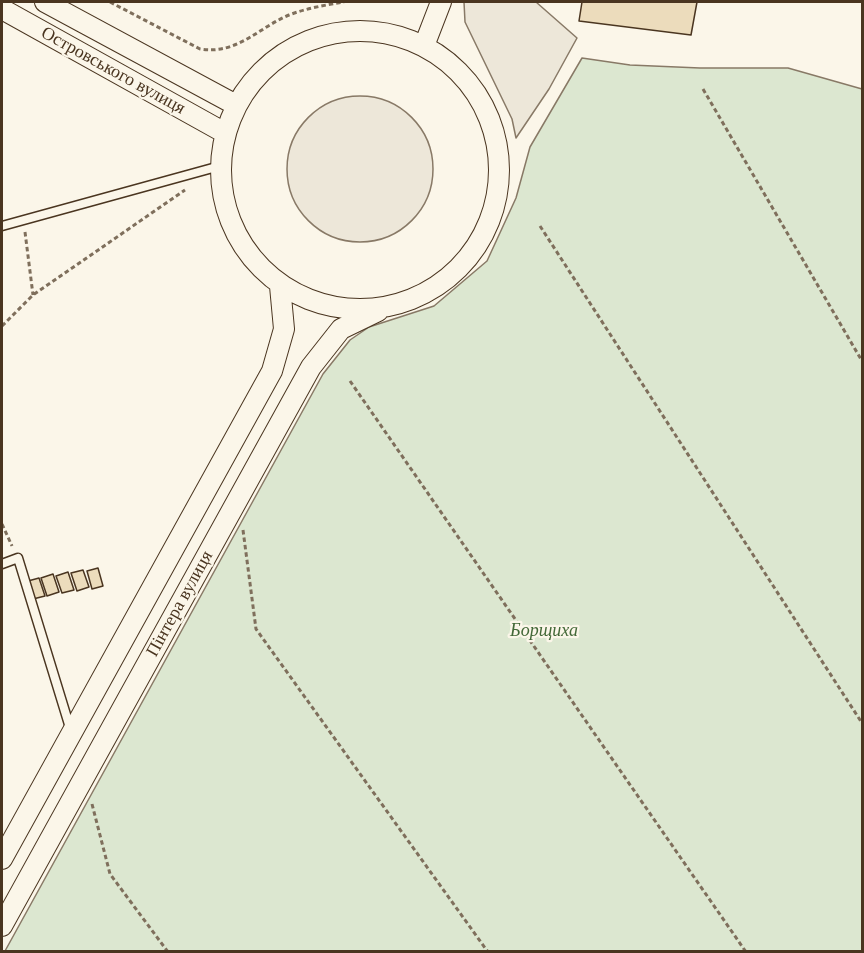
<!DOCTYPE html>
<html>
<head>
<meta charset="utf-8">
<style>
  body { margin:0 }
  #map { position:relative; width:864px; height:953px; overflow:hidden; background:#fbf6e9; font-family:"Times New Roman",serif }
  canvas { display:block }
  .frame { position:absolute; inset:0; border:3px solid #4a3520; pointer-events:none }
</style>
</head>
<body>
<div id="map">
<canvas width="864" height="953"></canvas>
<div class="frame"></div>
</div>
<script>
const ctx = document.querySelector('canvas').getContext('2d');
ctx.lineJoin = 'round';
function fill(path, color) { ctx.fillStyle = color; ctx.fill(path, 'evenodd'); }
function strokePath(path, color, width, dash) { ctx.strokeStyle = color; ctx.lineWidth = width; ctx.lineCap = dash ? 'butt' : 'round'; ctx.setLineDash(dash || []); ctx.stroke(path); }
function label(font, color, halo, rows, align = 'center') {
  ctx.font = font + ' "Times New Roman",serif'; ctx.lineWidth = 4.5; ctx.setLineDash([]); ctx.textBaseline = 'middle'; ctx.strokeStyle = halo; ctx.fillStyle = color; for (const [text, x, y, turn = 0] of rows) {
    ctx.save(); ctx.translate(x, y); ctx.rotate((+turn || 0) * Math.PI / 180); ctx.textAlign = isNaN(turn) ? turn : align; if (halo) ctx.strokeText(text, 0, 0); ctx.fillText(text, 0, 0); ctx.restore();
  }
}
const green = new Path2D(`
  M582,58L630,65L700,68H788L862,89V951H5L323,374L350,340L369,327L434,306L487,261L516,198L530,147Z`);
fill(green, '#dce7d0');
strokePath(green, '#887966', 1.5);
const parking = new Path2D(`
  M464,2H536L577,38L549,89L516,138L512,119L465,22Z
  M287 169a73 73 0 1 1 146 0a73 73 0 1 1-146 0Z`);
fill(parking, '#ede7d9');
strokePath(parking, '#887966', 1.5);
const building = new Path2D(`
  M582,2H697L691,35L579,21Z
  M98,568L103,586L92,589L87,571Z
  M83,570L89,587L77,591L71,573Z
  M68,572L74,590L62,593L56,576Z
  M53,574L59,592L47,596L41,578Z
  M39,578L45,596L33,599L28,581Z`);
fill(building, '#ecdcbc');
strokePath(building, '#4a3520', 1.5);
const service = new Path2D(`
  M2,226L220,166
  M2,564L18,558L71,731`);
const tertiary = new Path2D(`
  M45,2L236,105
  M2,9L225,133
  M221 170a139 139 0 1 1 278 0a139 139 0 1 1-278 0Z
  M424,46L441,2
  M2,859L272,371L284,329L280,286
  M2,926L311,367L341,329L378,311`);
strokePath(service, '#4a3520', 11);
strokePath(tertiary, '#4a3520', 22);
strokePath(new Path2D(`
  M110,2L200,49C237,55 258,28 289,15C307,8 326,5 344,2
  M703,89L862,361
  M540,226L862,723
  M25,232L33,295
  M2,326L33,295L185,190
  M350,381L746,952
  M2,524L12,546
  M243,530L256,629L488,952
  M92,804L110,874L168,952`), '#7f6f5c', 3, [4.5, 3]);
strokePath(service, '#fbf6e9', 8);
strokePath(tertiary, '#fbf6e9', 20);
label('18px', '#4a3520', '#fbf6e9', [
  ["Островського вулиця",113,71,29],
  ["Пінтера вулиця",180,604,-61]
]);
label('italic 18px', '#436837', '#fbf6e9', [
  ["Борщиха",544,631]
]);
</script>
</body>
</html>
